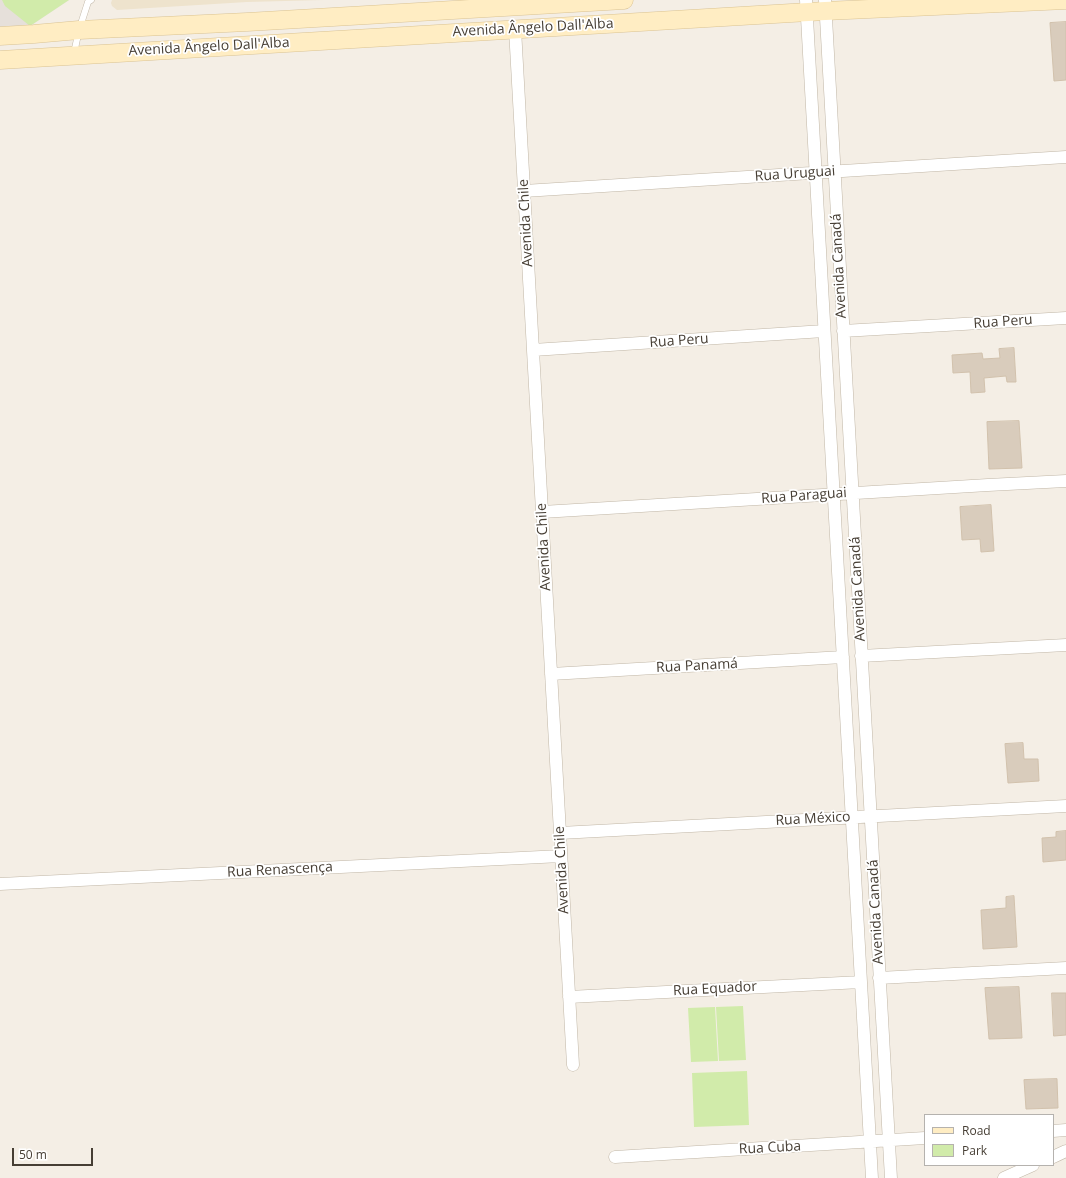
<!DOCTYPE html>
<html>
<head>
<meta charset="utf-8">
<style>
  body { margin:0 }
  #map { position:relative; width:1066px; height:1178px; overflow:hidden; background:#f4eee5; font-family:"Open Sans",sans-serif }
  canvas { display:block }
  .legend { position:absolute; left:924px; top:1114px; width:130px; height:52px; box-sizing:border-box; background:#fff; border:1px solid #b5b2ae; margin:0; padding:5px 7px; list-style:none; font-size:12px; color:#463e34 }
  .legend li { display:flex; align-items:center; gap:8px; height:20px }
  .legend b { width:20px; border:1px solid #b5b2ae }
  .scale { position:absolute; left:12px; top:1148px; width:81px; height:18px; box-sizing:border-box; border:2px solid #463e34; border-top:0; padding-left:5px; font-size:12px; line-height:14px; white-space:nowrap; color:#463e34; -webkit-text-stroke:3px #fff; paint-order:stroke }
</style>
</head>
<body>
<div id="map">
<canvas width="1066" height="1178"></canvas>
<ul class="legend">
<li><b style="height:5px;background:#ffedc3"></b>Road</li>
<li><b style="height:11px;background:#d1ebaa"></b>Park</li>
</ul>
<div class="scale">50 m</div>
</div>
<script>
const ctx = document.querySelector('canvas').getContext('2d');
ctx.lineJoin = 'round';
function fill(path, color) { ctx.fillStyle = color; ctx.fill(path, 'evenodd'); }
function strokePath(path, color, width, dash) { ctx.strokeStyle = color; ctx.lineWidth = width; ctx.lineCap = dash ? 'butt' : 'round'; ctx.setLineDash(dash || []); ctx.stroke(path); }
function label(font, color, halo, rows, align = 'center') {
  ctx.font = font + ' "Open Sans",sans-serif'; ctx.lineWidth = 3.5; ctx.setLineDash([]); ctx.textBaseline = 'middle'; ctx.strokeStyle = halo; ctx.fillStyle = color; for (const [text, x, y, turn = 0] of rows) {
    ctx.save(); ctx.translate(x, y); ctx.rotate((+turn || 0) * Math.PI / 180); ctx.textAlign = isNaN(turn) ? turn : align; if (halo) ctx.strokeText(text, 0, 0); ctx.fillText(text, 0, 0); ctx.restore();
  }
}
fill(new Path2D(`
  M0,0H69L30,26L0,27Z`), '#e6e0da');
fill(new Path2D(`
  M112,0H324L247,2L117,10L112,6L111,3Z`), '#eee3cd');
fill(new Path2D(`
  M2,0H69L30,26L5,6Z
  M743,1006L746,1060L719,1061L716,1007Z
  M715,1007L718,1061L691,1062L688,1008Z
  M747,1071L749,1125L722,1126L719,1072Z
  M719,1072L722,1126L694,1127L692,1073Z`), '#d1ebaa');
const building = new Path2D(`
  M1066,22V80L1054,81L1050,23Z
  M1014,348L1016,382H1007L1006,376L984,378L985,392L971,393L970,372L953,373L952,355L982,353L983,359L1000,358L999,349Z
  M1019,421L1022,468L989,469L987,422Z
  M991,505L994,551L981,552L980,539L962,540L960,507Z
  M1023,743L1024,759H1038L1039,781L1008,783L1005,744Z
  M1066,831V860L1043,862L1042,838L1056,837V832Z
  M1014,896L1017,947L983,949L981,910L1006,908V897Z
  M1019,987L1022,1038L989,1039L985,988Z
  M1052,993H1066V1035L1054,1036Z
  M1057,1079L1058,1108L1026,1109L1024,1080Z`);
fill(building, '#d9ccbc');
strokePath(building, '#d1c1ac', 1);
const service = new Path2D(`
  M74,53L79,30L88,2L91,0`);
const minor = new Path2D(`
  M806,0L872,1178
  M825,0L891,1178
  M515,29L573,1065
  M524,191L1066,157
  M843,331L1066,318
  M533,350L824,331
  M542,512L988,485L1066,481
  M861,656L1066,645
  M551,674L843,657
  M560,833L1066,806
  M0,884L561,856
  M879,978L1066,968
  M569,997L861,982
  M1053,1131L1066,1130
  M615,1157L925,1138
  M1053,1157L1066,1151
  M1004,1178L1033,1165`);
const secondary = new Path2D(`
  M0,36L34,34L79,30L247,22L624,0
  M0,60L825,11L1066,0`);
strokePath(service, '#c0b6a6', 7);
strokePath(minor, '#c0b6a6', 13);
strokePath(secondary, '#dac393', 19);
strokePath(service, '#fff', 6);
strokePath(minor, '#fff', 12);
strokePath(secondary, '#ffedc3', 18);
label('14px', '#463e34', '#fff', [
  ["Avenida Ângelo Dall'Alba",533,28,-3],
  ["Avenida Ângelo Dall'Alba",209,47,-3],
  ["Rua Uruguai",795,174,-4],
  ["Avenida Chile",526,223,-93],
  ["Avenida Canadá",839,266,-93],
  ["Rua Peru",1003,322,-4],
  ["Rua Peru",679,341,-4],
  ["Rua Paraguai",804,496,-4],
  ["Avenida Chile",544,547,-93],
  ["Avenida Canadá",858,589,-93],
  ["Rua Panamá",697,666,-3],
  ["Rua México",813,819,-3],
  ["Rua Renascença",280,870,-3],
  ["Avenida Chile",562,870,-93],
  ["Avenida Canadá",876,912,-93],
  ["Rua Equador",715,989,-3],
  ["Rua Cuba",770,1148,-3]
]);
</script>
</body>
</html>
